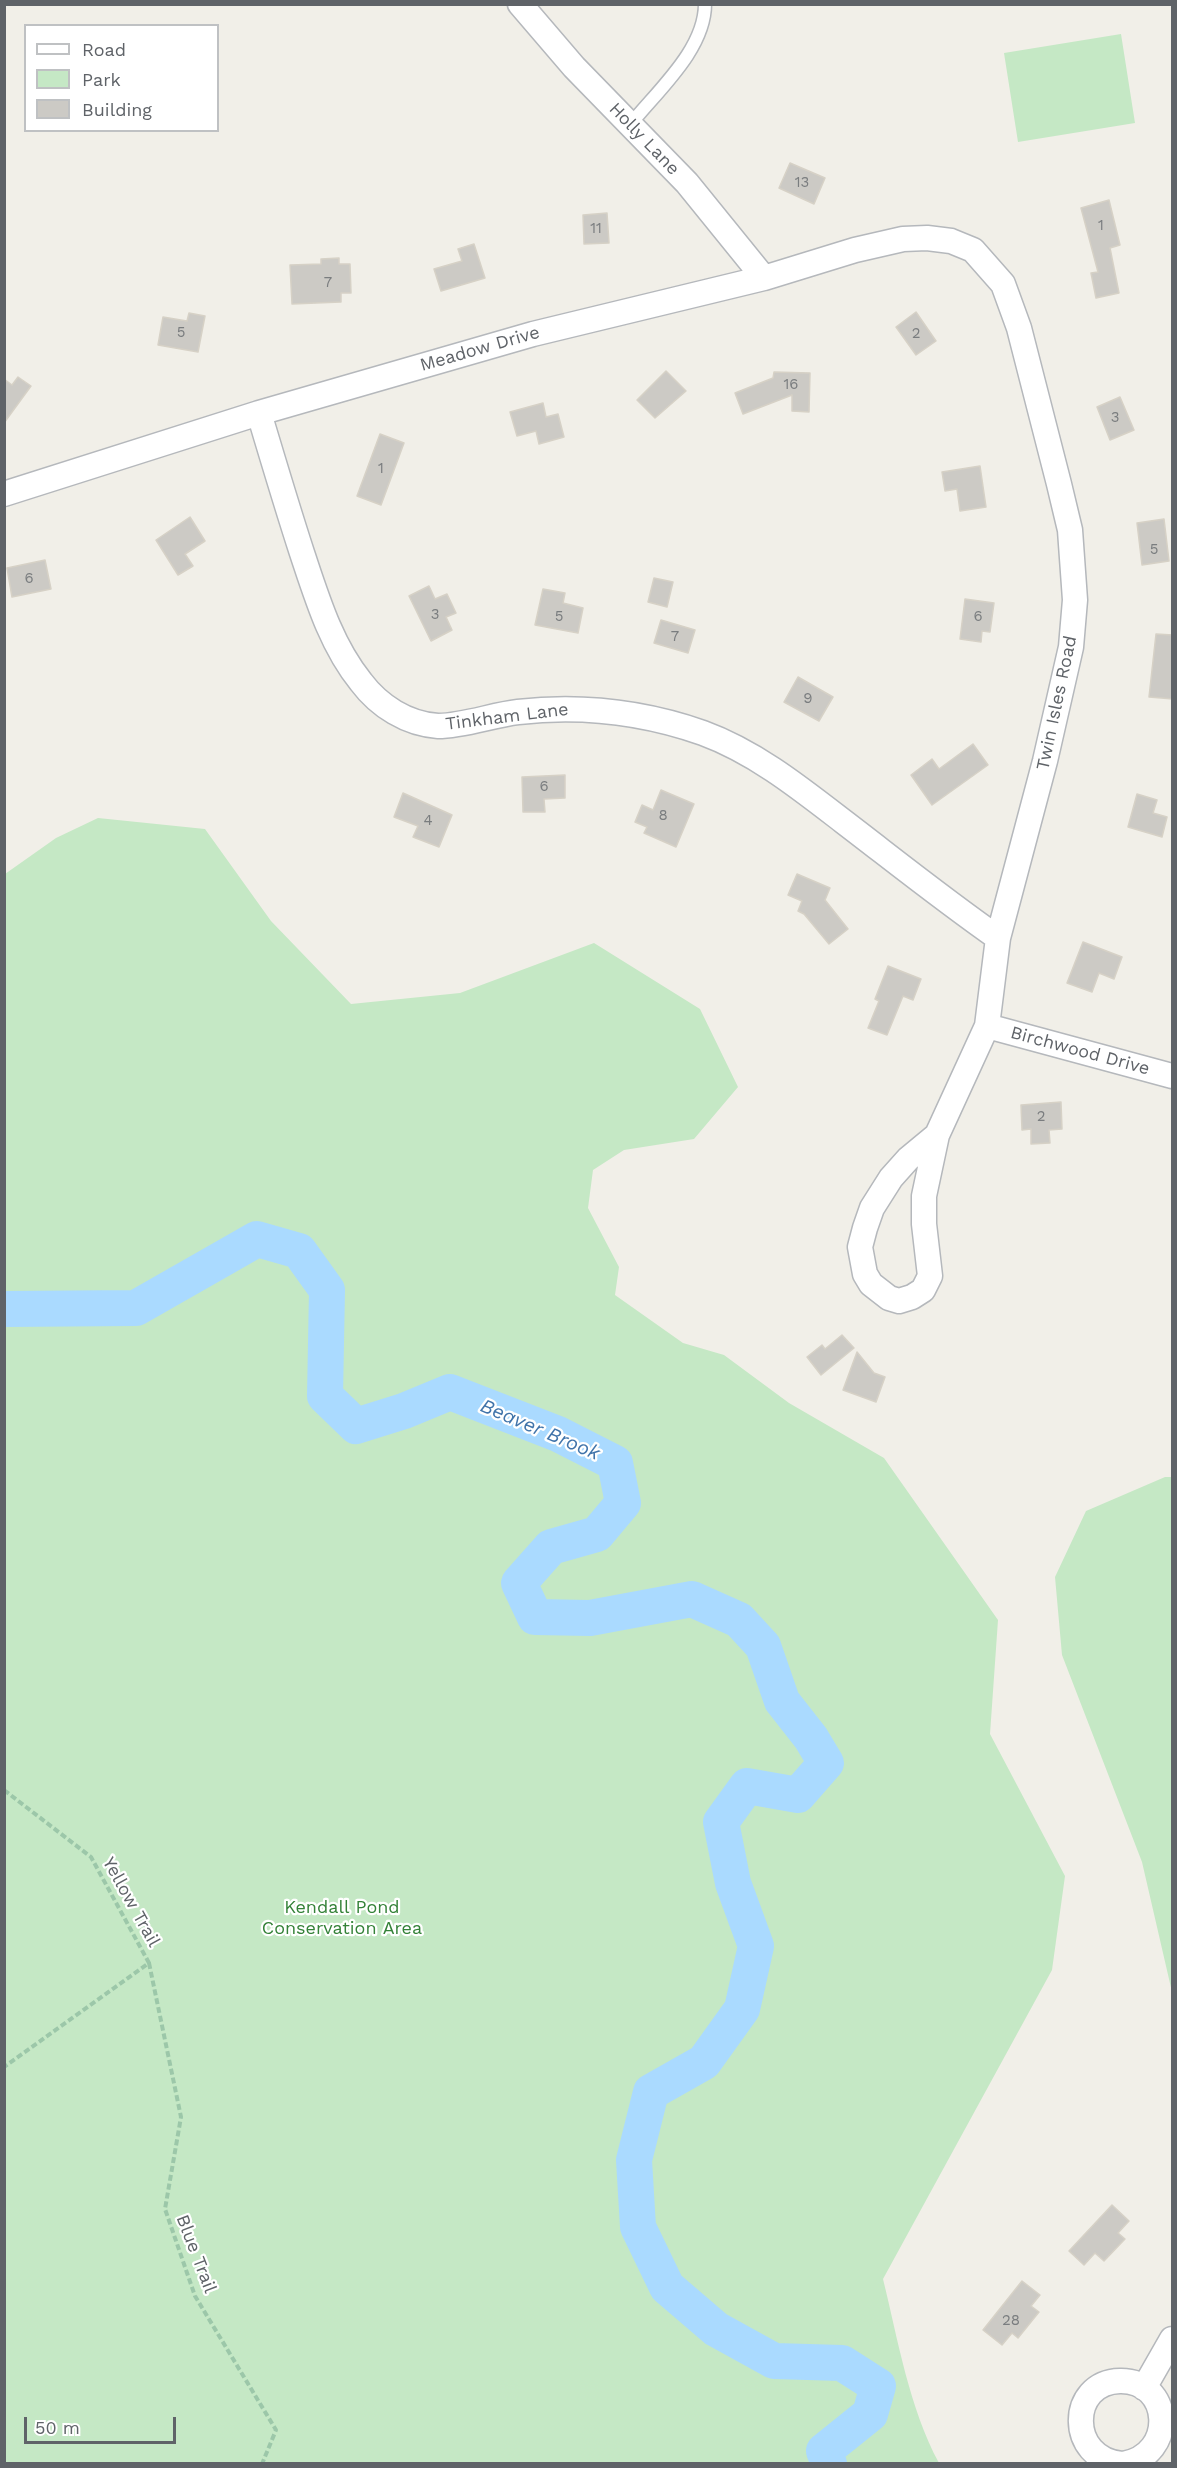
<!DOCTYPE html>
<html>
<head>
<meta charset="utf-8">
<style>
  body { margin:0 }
  #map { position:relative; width:1177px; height:2468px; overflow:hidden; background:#f1efe8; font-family:"Work Sans",sans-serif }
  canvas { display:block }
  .frame { position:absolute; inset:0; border:6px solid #5f6368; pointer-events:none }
  .legend { position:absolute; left:24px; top:24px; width:195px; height:108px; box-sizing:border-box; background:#fff; border:2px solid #bfc1c3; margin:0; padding:8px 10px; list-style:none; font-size:18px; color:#5f6368 }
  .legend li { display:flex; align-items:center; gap:12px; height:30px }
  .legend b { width:30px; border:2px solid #bfc1c3 }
  .scale { position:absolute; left:24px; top:2417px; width:152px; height:27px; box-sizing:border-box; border:3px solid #5f6368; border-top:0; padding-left:8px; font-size:18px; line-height:21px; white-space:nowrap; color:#5f6368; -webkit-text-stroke:4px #fff; paint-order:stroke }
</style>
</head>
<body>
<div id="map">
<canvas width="1177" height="2468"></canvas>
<div class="frame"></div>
<ul class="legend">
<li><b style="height:8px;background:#fff"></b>Road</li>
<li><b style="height:16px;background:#c5e8c5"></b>Park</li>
<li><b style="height:16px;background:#cccac5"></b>Building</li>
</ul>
<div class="scale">50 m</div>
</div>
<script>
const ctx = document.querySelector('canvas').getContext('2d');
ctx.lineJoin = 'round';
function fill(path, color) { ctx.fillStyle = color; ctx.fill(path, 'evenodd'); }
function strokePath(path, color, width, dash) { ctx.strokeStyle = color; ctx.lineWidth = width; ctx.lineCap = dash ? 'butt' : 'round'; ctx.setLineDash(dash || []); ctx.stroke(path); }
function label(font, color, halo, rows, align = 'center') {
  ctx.font = font + ' "Work Sans",sans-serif'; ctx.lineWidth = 4.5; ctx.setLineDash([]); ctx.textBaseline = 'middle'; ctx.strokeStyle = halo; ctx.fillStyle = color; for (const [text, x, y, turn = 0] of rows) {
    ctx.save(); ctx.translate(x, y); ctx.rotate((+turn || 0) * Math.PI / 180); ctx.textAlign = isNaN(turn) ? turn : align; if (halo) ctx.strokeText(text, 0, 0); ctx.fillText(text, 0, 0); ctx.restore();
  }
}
fill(new Path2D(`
  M1121,34L1135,123L1018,142L1004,53Z
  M98,818L205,829L271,921L351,1004L460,993L594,943L700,1009L738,1087L694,1139L624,1150L593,1170L588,1208L619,1267L615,1295L683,1343L724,1355L789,1403L884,1458L998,1620L990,1734L1065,1876L1052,1970L883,2279C898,2340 909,2407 939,2463H5V874L56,838Z
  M1165,1477H1172V1992L1142,1862L1062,1655L1055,1577L1086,1511Z`), '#c5e8c5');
strokePath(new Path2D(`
  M4,1309L136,1308L257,1239L299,1251L327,1290L325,1396L356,1426L404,1411L450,1392L558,1434L615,1463L623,1503L597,1534L551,1547L519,1583L535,1617L590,1618L692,1599L739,1620L763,1646L782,1701L811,1738L826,1763L798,1795L747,1786L721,1822L733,1883L756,1946L742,2009L704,2062L651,2092L634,2160L638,2227L667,2287L716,2329L774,2361L842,2363L878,2386L870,2414L824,2451L829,2464`), '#aadaff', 36);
const building = new Path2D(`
  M790,163L825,178L814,204L779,188Z
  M1109,200L1120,245L1110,248L1119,293L1096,298L1091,273L1098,272L1081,208Z
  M607,213L609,243L584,244L583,215Z
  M474,244L485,278L441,291L434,269L462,261L458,249Z
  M339,258V264H350L351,293H341V302L292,304L290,265L321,264V259Z
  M916,312L936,341L916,355L896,327Z
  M189,313L205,316L198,352L158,345L163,317L187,321Z
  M666,371L686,391L655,418L637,400Z
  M774,372L810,373L809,412L792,411V395L743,414L735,393L773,378Z
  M18,377L31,386L4,423V379L12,385Z
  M1120,397L1134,430L1110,440L1097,407Z
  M543,403L546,417L558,414L564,437L539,444L536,431L517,436L510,412Z
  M380,434L404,443L381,505L357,496Z
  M980,466L986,507L960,511L957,489L945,491L942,472Z
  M190,517L205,541L185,554L193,566L178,575L156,540Z
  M1164,519L1169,561L1142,565L1137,523Z
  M45,560L51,589L12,597L7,568Z
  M654,578L673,582L667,607L648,602Z
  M429,586L435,599L447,594L456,613L446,617L452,630L431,641L409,596Z
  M543,589L565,593L563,603L583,608L578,633L535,625Z
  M965,599L994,603L990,632L982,631L981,642L960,639Z
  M661,620L695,630L688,653L654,643Z
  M1156,634L1173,635V699L1149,697Z
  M798,677L833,697L819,721L784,702Z
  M973,744L988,765L932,805L911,775L932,759L939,769Z
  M565,775V798L544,799L545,812H523L522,777Z
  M661,790L694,804L676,847L644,833L647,827L635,822L642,805L653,810Z
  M403,793L452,815L439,847L413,837L418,826L394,817Z
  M1137,794L1157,800L1153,813L1167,817L1162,837L1128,827Z
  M797,874L830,888L825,900L848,929L829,944L804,914L798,911L802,901L788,895Z
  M1083,942L1122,957L1114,979L1099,973L1092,992L1067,983Z
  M888,966L921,979L913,1000L903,996L887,1035L868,1028L879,1001L875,999Z
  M1061,1102L1062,1129L1049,1130L1050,1143L1031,1144V1129L1022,1130L1021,1105Z
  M842,1335L854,1348L821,1375L807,1357L822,1345L825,1349Z
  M857,1352L874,1373L885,1377L876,1402L843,1390Z
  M1112,2205L1129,2221L1118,2233L1125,2239L1104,2261L1095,2253L1084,2265L1069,2251Z
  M1022,2281L1040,2295L1031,2306L1039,2312L1018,2338L1012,2333L1002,2345L983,2330Z`);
fill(building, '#cccac5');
strokePath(building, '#d6d1c6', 1.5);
const service = new Path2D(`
  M630,125C657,91 705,50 705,4`);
const minor = new Path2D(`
  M520,4L574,67L687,183L764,278
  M259,413C273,460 287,507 302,553C317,598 331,645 361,682C379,706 407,724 438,726C464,726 492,715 518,712C580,705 643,712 703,733C755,752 800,788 844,822C895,861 945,901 998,938
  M4,494L259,413L533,334L764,278L855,250L903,239L927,238L951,241L973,250L1003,284L1019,328L1059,484L1070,530L1075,600L1071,647L1045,761L998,938L987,1026L937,1135L908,1159L891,1178L872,1208L865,1228L860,1247L865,1274L871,1284L889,1298L899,1301L912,1297L923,1290L930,1276L924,1224V1196L937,1135
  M987,1026L1172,1076
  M1144,2388L1172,2339
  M1122,2464C1067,2459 1068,2382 1120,2381C1172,2380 1177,2455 1123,2464`);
strokePath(service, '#b5b8bc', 15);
strokePath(minor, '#b5b8bc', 27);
strokePath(new Path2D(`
  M4,1790L91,1857L149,1963L4,2067
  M149,1963L181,2117L165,2209L195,2296L276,2430L262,2464`), '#9cc7a9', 4, [6, 3]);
strokePath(service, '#fff', 12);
strokePath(minor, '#fff', 24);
label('15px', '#7a7d7f', null, [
  ["13",802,183],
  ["1",1101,226],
  ["11",596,229],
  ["7",328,283],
  ["5",181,333],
  ["2",916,334],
  ["16",791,385],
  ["3",1115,418],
  ["1",381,469],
  ["5",1154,550],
  ["6",29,579],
  ["3",435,615],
  ["5",559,617],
  ["6",978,617],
  ["7",675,637],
  ["9",808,699],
  ["6",544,787],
  ["8",663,816],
  ["4",428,821],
  ["2",1041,1117],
  ["28",1011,2321]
]);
label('18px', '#5f6368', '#fff', [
  ["Holly Lane",644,139,46],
  ["Meadow Drive",480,349,-16],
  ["Twin Isles Road",1057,703,-78],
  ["Tinkham Lane",507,717,-7],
  ["Birchwood Drive",1080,1051,15],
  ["Yellow Trail",131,1902,61],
  ["Blue Trail",196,2254,69]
]);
label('18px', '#348238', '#fff', [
  ["Kendall Pond",342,1908],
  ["Conservation Area",342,1929]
]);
label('italic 20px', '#4174aa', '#fff', [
  ["Beaver Brook",540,1430,23]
]);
</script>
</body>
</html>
